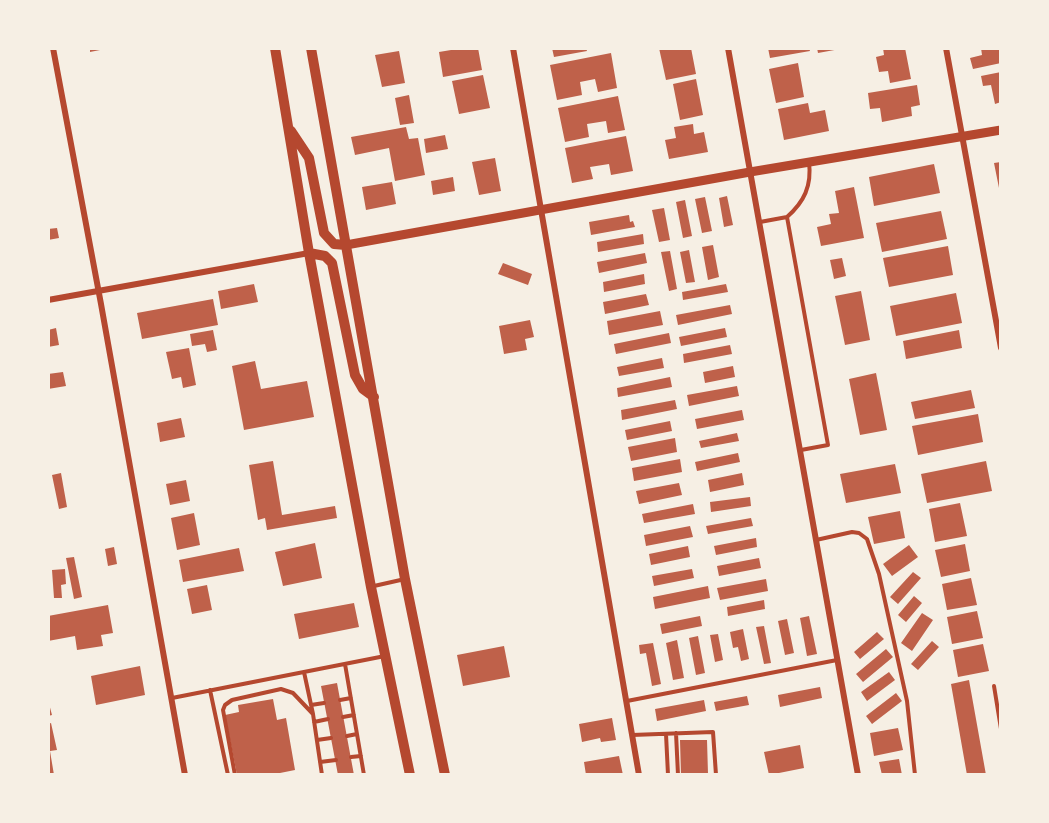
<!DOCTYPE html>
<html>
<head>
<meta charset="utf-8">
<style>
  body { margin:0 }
  #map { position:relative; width:1049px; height:823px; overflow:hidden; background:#f6efe4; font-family:"Alegreya Sans",sans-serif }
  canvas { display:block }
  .frame { position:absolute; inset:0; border:50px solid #f6efe4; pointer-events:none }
</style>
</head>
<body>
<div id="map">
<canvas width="1049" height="823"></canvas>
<div class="frame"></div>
</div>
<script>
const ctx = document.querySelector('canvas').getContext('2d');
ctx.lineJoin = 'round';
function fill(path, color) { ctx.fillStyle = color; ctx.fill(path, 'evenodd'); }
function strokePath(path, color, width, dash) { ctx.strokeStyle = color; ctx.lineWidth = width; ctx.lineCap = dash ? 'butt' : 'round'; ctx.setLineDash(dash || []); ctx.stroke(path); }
fill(new Path2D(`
  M90,48H105V49L90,52Z
  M463,48H478L482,70L443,77L439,52Z
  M552,48H586L587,51L554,57Z
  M659,48H691L696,74L666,80Z
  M768,48H809L810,51L770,58Z
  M817,48H840V49L818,53Z
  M883,48H905L911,79L890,83L888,71L879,72L876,57L884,55Z
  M981,48H1001V63L973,69L970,58L982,55Z
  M399,51L405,83L382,87L375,55Z
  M611,53L617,88L598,92L595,79L580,82L582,95L557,100L550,65Z
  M798,63L804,97L776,103L769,69Z
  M1001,72V102L995,104L991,85L983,86L981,76Z
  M483,75L490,108L459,114L452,81Z
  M696,79L703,115L680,120L673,84Z
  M917,85L920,105L911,107L912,116L882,122L880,108L870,109L868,93Z
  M409,95L414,123L400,125L395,98Z
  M618,96L625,130L608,133L606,121L587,124L589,137L565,142L558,108Z
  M808,103L810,113L825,110L829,131L784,140L778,109Z
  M693,124L694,134L704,132L708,152L669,159L665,140L676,138L674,127Z
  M406,127L409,139L418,138L425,175L395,181L389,148L355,155L351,137Z
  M445,135L448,149L426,153L424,139Z
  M626,136L633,171L611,175L609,164L590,167L593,179L572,183L565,148Z
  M495,158L501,191L479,195L472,162Z
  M1001,162V187L999,188L994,163Z
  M934,164L940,193L874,206L869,177Z
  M453,177L455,191L433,195L431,181Z
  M392,182L396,204L366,210L362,187Z
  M854,187L864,238L821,246L817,227L831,224L829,214L839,213L835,191Z
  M727,196L733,225L724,227L719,198Z
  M705,197L712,231L702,233L695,199Z
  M685,200L692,236L683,238L676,202Z
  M664,208L670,240L659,242L652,210Z
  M941,211L947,239L882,252L876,223Z
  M629,215L630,222L633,221L635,227L591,235L589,222Z
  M57,228L59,238L48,240V229Z
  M643,234L644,244L598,252L597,242Z
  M713,245L719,277L708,280L702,247Z
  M948,246L953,275L889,287L883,258Z
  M689,250L695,282L686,283L680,252Z
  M670,251L677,289L669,291L661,252Z
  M645,253L647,263L599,273L597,262Z
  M842,258L846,276L834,279L830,260Z
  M503,263L532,274L528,285L498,274Z
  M644,274L645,284L604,292L603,282Z
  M254,284L258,302L221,309L218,291Z
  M726,284L728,292L683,300L682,292Z
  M861,291L870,340L845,345L835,296Z
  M956,293L962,323L896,336L890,306Z
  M646,294L649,305L605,314L603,302Z
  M213,299L218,325L142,339L137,313Z
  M730,305L732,314L678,325L676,315Z
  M660,311L663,325L609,335L607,321Z
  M530,320L534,337L525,339L527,350L504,354L499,326Z
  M56,328L59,345L48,347V330Z
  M725,328L727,337L681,346L679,337Z
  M213,330L217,350L207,352L205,344L192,346L190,334Z
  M959,330L962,348L906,359L903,341Z
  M669,333L671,343L616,354L614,344Z
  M730,345L732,354L684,363L683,354Z
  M189,348L196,385L183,388L181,377L172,379L166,352Z
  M662,358L664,368L619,376L617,367Z
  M255,361L261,389L307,381L314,417L244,430L232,366Z
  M733,366L735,377L705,383L703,372Z
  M63,372L66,386L48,389V374Z
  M876,373L887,430L860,435L849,379Z
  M670,377L672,387L618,397L617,388Z
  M737,386L739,396L689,406L687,395Z
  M971,390L975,408L915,419L911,402Z
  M675,400L677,409L622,420L621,410Z
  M742,410L744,420L697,429L695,419Z
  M978,414L983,442L918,455L912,426Z
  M181,418L185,437L160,442L157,423Z
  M670,421L672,431L627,440L625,430Z
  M737,433L739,441L701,448L699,441Z
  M675,438L677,452L631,461L628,447Z
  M738,453L740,462L697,471L695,462Z
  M680,459L682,472L634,481L632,468Z
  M273,461L282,515L335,506L337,518L267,530L265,518L258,520L249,465Z
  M986,461L992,491L927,503L921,474Z
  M895,464L901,493L846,503L840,474Z
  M61,473L67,507L59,509L52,475Z
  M742,473L744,485L710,492L708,480Z
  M186,480L190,501L170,505L166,484Z
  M679,483L682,495L639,504L636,491Z
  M750,497L751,506L711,512L710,502Z
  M960,503L967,536L935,542L929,509Z
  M693,504L695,514L644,523L642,514Z
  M900,511L905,538L874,544L868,517Z
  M194,513L200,545L177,550L171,518Z
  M751,518L753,526L708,534L706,526Z
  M690,526L693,537L646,546L644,535Z
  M756,538L757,547L716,555L714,546Z
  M315,543L322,578L283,586L275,552Z
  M965,544L970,571L941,577L935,550Z
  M909,545L918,557L892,576L883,564Z
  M688,546L690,557L651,565L649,554Z
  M114,547L117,564L108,566L105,549Z
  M239,548L244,571L183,582L179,560Z
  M74,557L82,597L74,599L66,558Z
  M759,558L761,568L719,576L717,566Z
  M65,569L66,584L61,585L62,598H54L52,570Z
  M692,569L694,578L654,586L652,576Z
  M913,572L921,578L898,604L890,597Z
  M971,578L977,605L947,610L942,584Z
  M766,579L768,591L720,600L717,588Z
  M207,585L212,610L192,614L187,589Z
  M708,586L710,598L655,609L653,597Z
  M914,596L922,603L906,622L898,615Z
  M764,600L765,609L728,616L727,607Z
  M354,603L359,627L299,639L294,614Z
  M108,605L113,633L101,635L103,646L77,650L75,636L48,641V616Z
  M977,611L983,638L952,644L947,617Z
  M922,613L933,620L912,651L901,643Z
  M700,616L702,626L662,634L660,624Z
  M809,616L817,654L807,656L800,618Z
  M787,619L794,653L785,655L778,621Z
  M764,626L771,663L764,664L756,627Z
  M743,629L749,659L741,661L738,647L733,648L730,632Z
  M877,632L884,639L860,659L854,652Z
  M718,634L723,660L715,662L710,635Z
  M698,636L705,673L696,675L689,638Z
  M677,640L684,678L673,680L666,643Z
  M932,641L939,647L918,670L911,664Z
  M653,643L661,684L652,686L646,653L640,654L639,645Z
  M983,644L989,671L958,677L953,650Z
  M504,646L510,677L463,686L457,655Z
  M886,649L893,657L863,682L856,674Z
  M140,666L145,695L96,705L91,676Z
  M889,672L895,680L867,701L861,692Z
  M969,680L986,775H967L951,684Z
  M337,683L354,775H338L321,686Z
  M820,687L822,698L780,707L778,695Z
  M896,693L902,701L872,724L866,716Z
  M747,696L749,705L716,711L714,702Z
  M273,699L277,720L286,718L295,770L270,775H237L225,715L239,712L238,705Z
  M48,700L52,715L48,716Z
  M704,700L706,711L657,721L655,709Z
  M612,718L616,740L601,742L600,738L582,742L579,724Z
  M51,723L57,750L50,751L54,775H48V724Z
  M898,728L903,750L874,756L870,733Z
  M680,740H707L708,774L681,775Z
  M800,745L804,768L769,775L764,752Z
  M619,756L623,775H586L584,762Z
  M899,759L902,775H882L879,762Z`), '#bf614a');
strokePath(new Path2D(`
  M787,217C804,202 812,186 809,162
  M760,222L787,217L828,445L801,450
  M816,540L852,532L859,533L867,539L879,574L907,701L915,775
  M374,586L405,579
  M345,664L364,775
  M304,672L313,714L322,775
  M994,686L1001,729
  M210,690L228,775
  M172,698L385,656
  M340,700L351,698
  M627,701L837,660
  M311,705L324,703
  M343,717L354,715
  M314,722L328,719
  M676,733L678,775
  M666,734L668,775
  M632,735L713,732L716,775
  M347,736L357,734
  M317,740L331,738
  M351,757L361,756
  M320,762L336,760
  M235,775L223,710L225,705L232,700L281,689L293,693L313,714`), '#b5482f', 4);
strokePath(new Path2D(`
  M53,48L101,304L185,775
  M513,48L639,775
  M728,48L858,775
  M946,48L1001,348
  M48,300L309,253`), '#b5482f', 6);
strokePath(new Path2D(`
  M346,245L750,172L1001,130`), '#b5482f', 9);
strokePath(new Path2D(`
  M275,48L309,253L371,587L410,775
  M311,48L405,579L445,775
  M291,131L309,158L324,233L334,244L346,245
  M309,253L325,256L332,263L355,375L363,389L374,397`), '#b5482f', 10);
</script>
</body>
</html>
